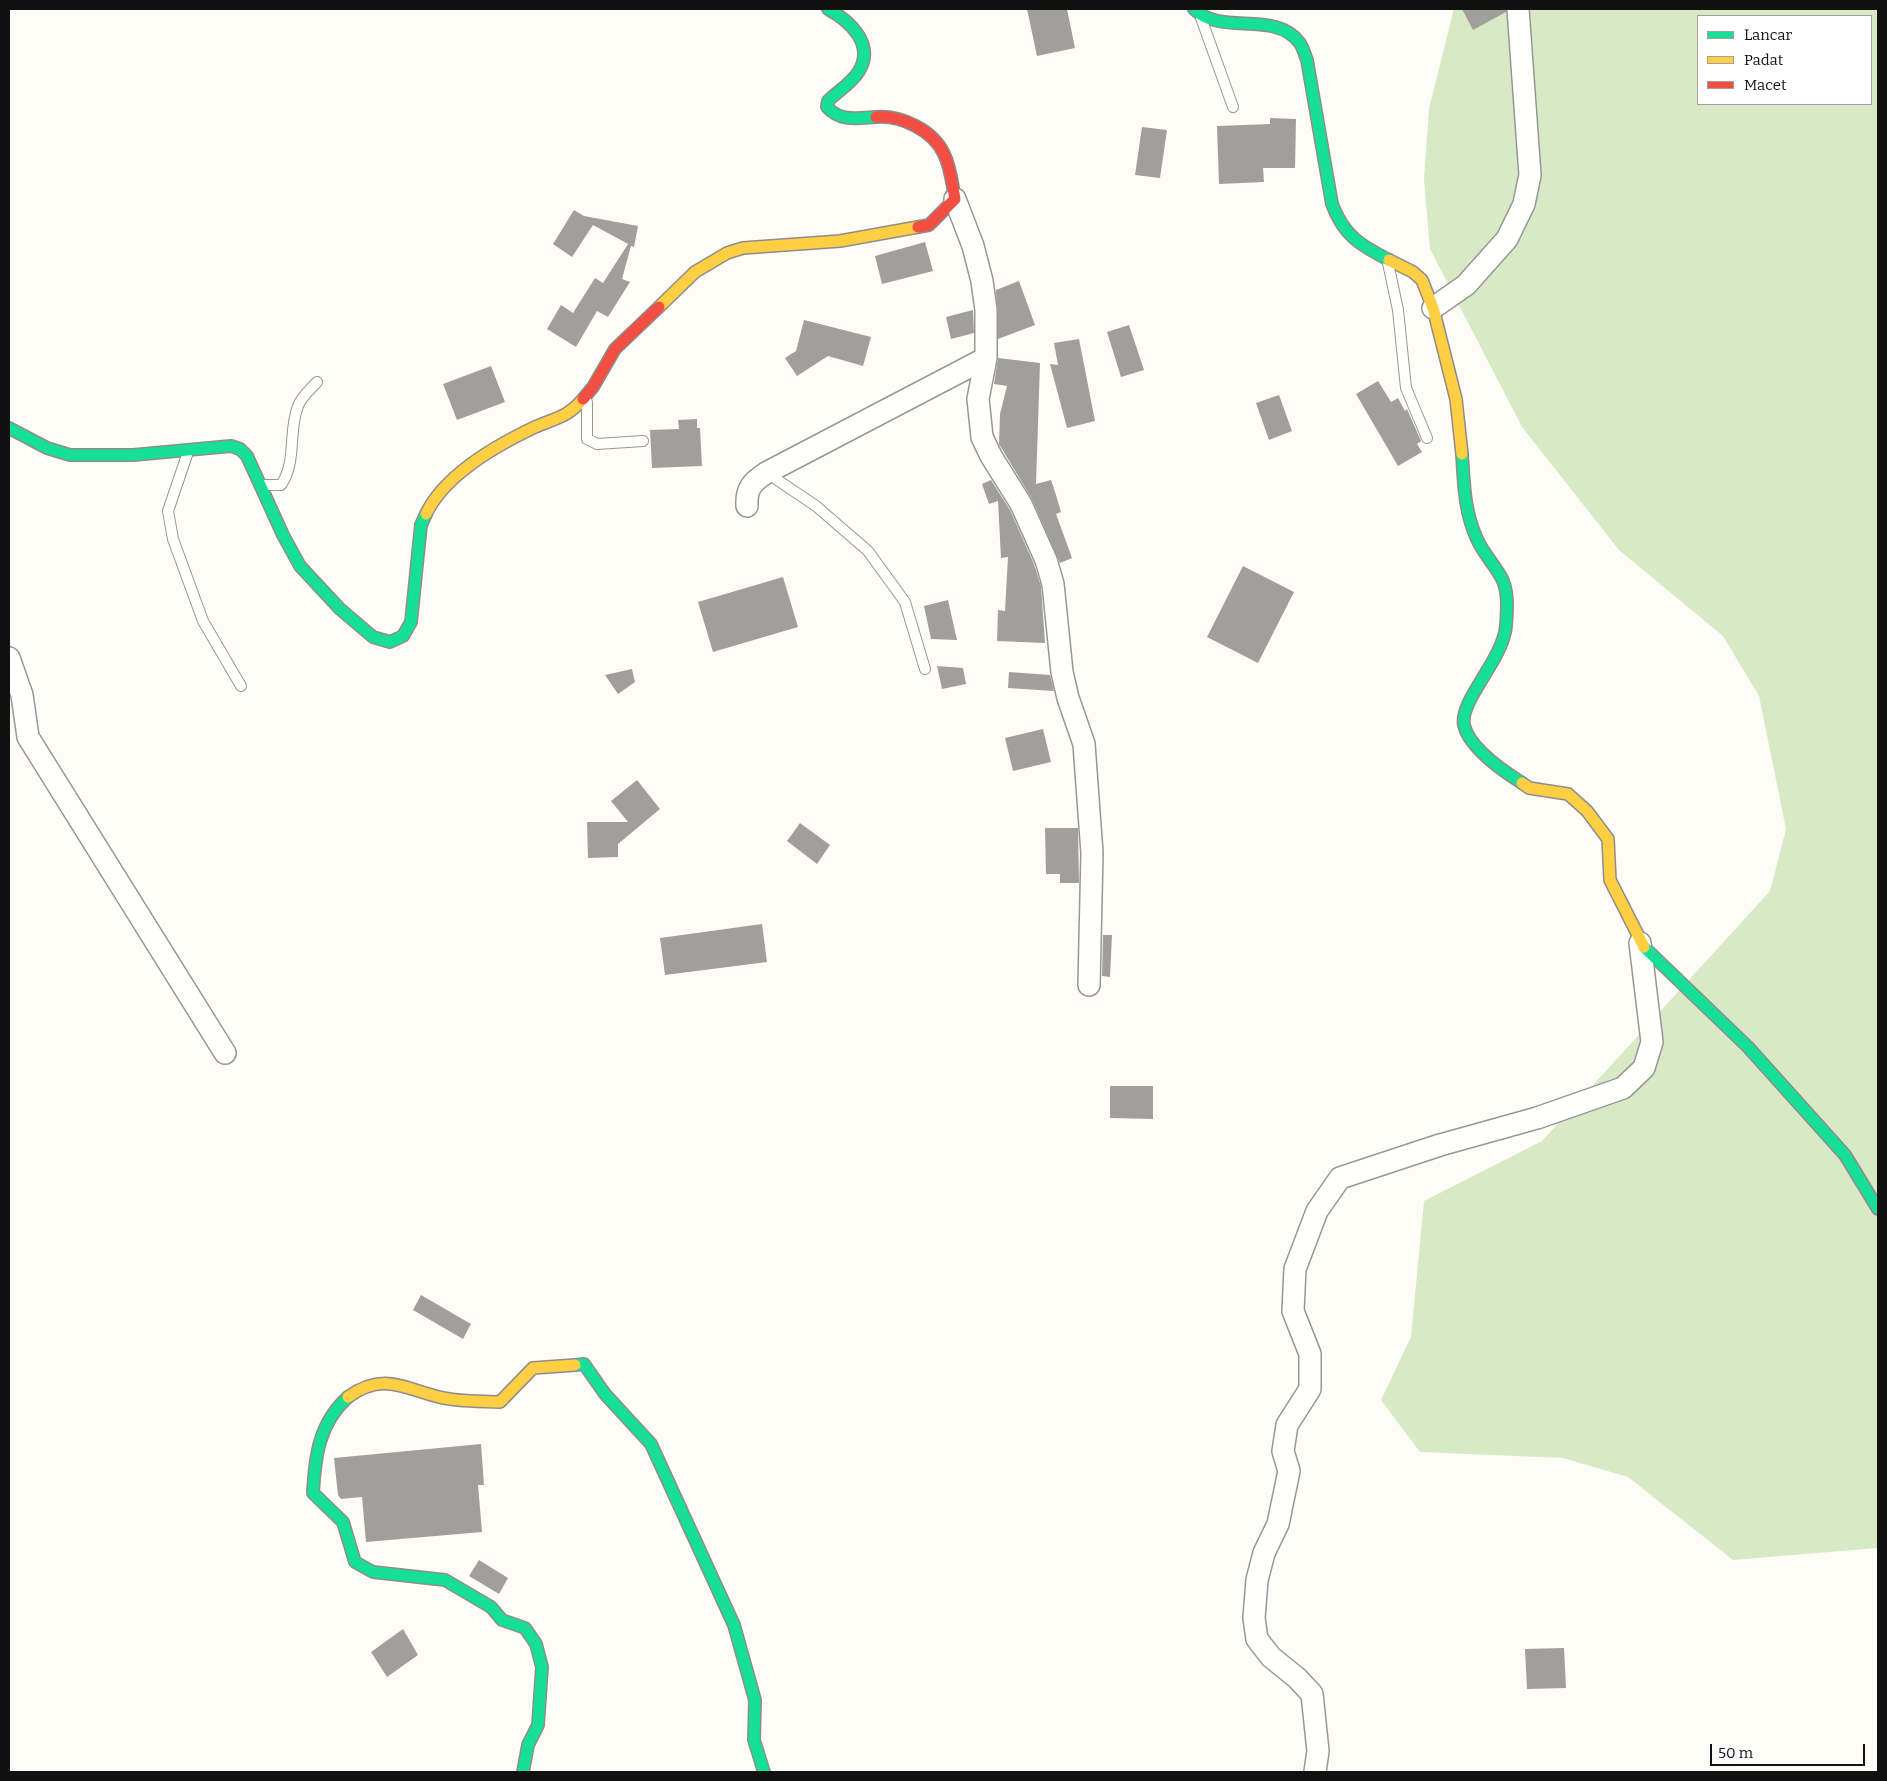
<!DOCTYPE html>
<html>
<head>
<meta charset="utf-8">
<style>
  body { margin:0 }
  #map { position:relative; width:1887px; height:1781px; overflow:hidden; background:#fdfcf7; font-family:Bitter,serif }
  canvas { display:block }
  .frame { position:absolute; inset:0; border:10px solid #111; pointer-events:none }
  .legend { position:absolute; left:1697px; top:15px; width:175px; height:90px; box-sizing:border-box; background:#fff; border:1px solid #a0a0a0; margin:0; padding:6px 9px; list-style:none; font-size:15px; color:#111 }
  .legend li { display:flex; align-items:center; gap:10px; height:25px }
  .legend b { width:25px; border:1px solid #a0a0a0 }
  .scale { position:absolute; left:1710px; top:1744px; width:155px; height:22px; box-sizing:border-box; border:2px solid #111; border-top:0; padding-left:6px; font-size:15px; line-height:18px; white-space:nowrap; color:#111; -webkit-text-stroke:4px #fff; paint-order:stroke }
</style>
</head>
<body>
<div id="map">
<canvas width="1887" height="1781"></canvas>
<div class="frame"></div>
<ul class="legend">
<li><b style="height:6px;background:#16e098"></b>Lancar</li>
<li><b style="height:6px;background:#ffcf43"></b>Padat</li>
<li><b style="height:6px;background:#f24e42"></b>Macet</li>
</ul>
<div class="scale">50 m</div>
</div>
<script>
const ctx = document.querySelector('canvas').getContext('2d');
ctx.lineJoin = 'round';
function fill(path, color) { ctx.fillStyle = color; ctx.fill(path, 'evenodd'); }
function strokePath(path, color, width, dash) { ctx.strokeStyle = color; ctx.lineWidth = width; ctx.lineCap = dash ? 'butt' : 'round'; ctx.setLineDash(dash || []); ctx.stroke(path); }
fill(new Path2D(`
  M1454,9H1878V1548L1733,1560L1628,1477L1563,1458L1420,1452L1381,1400L1411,1337L1424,1201L1542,1141L1770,891L1786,829L1759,696L1723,636L1619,550L1522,427L1430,249L1424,179L1429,109ZM1698,16H1871V104H1698Z`), '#d8eac5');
fill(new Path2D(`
  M1027,9H1067L1075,48L1037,56Z
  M1462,9H1506V12L1473,30Z
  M1270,118L1296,119L1295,168H1263L1264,182L1219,184L1217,126L1270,124Z
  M1142,127L1167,130L1160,178L1135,175Z
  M574,210L584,216L638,226L634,247L631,246L622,279L630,282L608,317L597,311L576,347L547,329L561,305L573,313L595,278L603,283L628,244L630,245L593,225L572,257L553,244Z
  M925,242L933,271L882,284L875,256Z
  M1019,281L1035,325L998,339L996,290Z
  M973,310L974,333L951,339L946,317Z
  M804,320L871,337L863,366L828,356L797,376L785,358L796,351Z
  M1129,325L1144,370L1121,377L1107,332Z
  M1079,339L1095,421L1067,428L1050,364L1058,365L1054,343Z
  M998,358L1040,363L1036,484L1051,480L1056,495L1061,512L1056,514L1072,558L1060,563L1032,499L999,444L1000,414L1007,386L994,384Z
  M491,366L505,402L457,420L443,384Z
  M1378,381L1391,402L1398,398L1405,411L1407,409L1421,441L1417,444L1422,452L1398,466L1356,394Z
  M1279,395L1292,431L1269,440L1256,403Z
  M697,419V428H700L702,466L652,468L650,430L679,429L678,420Z
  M991,480L1010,510L1034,564L1041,586L1045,643L997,641L998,610L1005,611L1008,557L1001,558L998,501L989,504L982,484Z
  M1243,566L1294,592L1258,663L1207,637Z
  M783,577L798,627L713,652L698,602Z
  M948,600L957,640L931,639L924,606Z
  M937,666L963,668L966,684L942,689Z
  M632,669L635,682L618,694L605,675Z
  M1009,672L1050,675L1054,691L1008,688Z
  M1043,729L1051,762L1013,771L1005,738Z
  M637,780L660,809L618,844V857L588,858L587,822H628L611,801Z
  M800,823L830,845L817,864L787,841Z
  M1045,828H1078L1079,883H1060V874H1046Z
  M762,924L767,962L665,975L660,938Z
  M1103,935H1112L1110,977L1102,976Z
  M1110,1086H1153V1119L1110,1118Z
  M421,1295L471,1324L463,1339L413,1310Z
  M481,1444L484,1485H478L482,1532L366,1542L362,1497L341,1499L338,1495L334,1458Z
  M479,1560L508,1578L499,1594L469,1576Z
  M403,1629L418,1655L387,1677L371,1652Z
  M1564,1648L1566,1688L1527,1689L1525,1649Z`), '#a19f9c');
const lane = new Path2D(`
  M1201,18L1233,107
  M1388,263L1398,310L1406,388L1427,438
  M587,402V439L597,444L643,441
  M188,452L168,511L173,539L203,621L241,686
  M767,473L816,506L868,551L905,602L925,669
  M263,485H281C297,462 288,431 298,406C301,397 311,389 317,382`);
const street = new Path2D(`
  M955,199L973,246L982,281L986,310V358L978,399L982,437L991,456L1021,504L1046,560L1053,584L1062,672L1068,698L1084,744L1092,853L1089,985
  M1433,308L1466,285L1507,239L1524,204L1530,175L1518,9
  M747,506C746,489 752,482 766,473L986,358
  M9,658L22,695L28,737L225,1053
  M1315,1772L1318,1751L1312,1694L1297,1678L1271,1657L1257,1639L1254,1618L1257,1580L1264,1553L1278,1524L1289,1471L1283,1451L1287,1425L1310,1389V1354L1293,1311L1295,1269L1317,1211L1340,1178L1440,1145L1537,1118L1623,1088L1644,1068L1652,1042L1640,943`);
const fast = new Path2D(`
  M828,9C850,21 875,44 859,71C852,83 838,91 828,101L827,107C840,122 858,118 876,117
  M1194,9C1221,36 1274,10 1299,42C1303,47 1305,55 1307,60L1332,204C1344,236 1360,245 1389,260
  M9,428L47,448L70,455H133L231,446L240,449L247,456L283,535L300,566L340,609L373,637L390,642L403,636L411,622L421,525L426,514
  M1462,454C1464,483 1464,511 1477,539C1483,553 1494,564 1501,577C1509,590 1507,611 1506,626C1503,660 1459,701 1464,725C1469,748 1503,771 1522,783
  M1644,947L1748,1047L1845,1155L1878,1209
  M575,1365L584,1364L605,1394L651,1444L734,1625L755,1700L754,1740L764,1772
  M348,1397C319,1423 315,1456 313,1493L343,1522L355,1562L373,1572L445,1580L491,1607L502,1620L525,1628L536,1644L542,1667L538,1725L528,1745L523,1772`);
const slow = new Path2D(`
  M1389,260L1413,272L1422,280L1433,308L1456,399L1462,454
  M659,307L695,272L727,253L743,248L840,241L918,227
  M426,514C445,474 497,445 535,427C556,418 568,417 583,399
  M1522,783L1529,788L1568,794L1587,811L1608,839L1610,880L1644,947
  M348,1397C383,1372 403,1388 439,1397C458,1402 480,1401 500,1402L533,1368L575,1365`);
const jam = new Path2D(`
  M876,117C901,115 933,130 944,154C951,168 952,184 955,199L929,225L918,227
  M583,399L593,387L615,349L659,307`);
strokePath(lane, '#979795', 12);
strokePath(street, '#979795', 24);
strokePath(fast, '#8e8d8b', 14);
strokePath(slow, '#8e8d8b', 14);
strokePath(jam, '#8e8d8b', 14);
strokePath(lane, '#fffffe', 10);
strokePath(street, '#fffffe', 21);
strokePath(fast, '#16e098', 11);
strokePath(slow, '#ffcf43', 11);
strokePath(jam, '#f24e42', 11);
</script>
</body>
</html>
